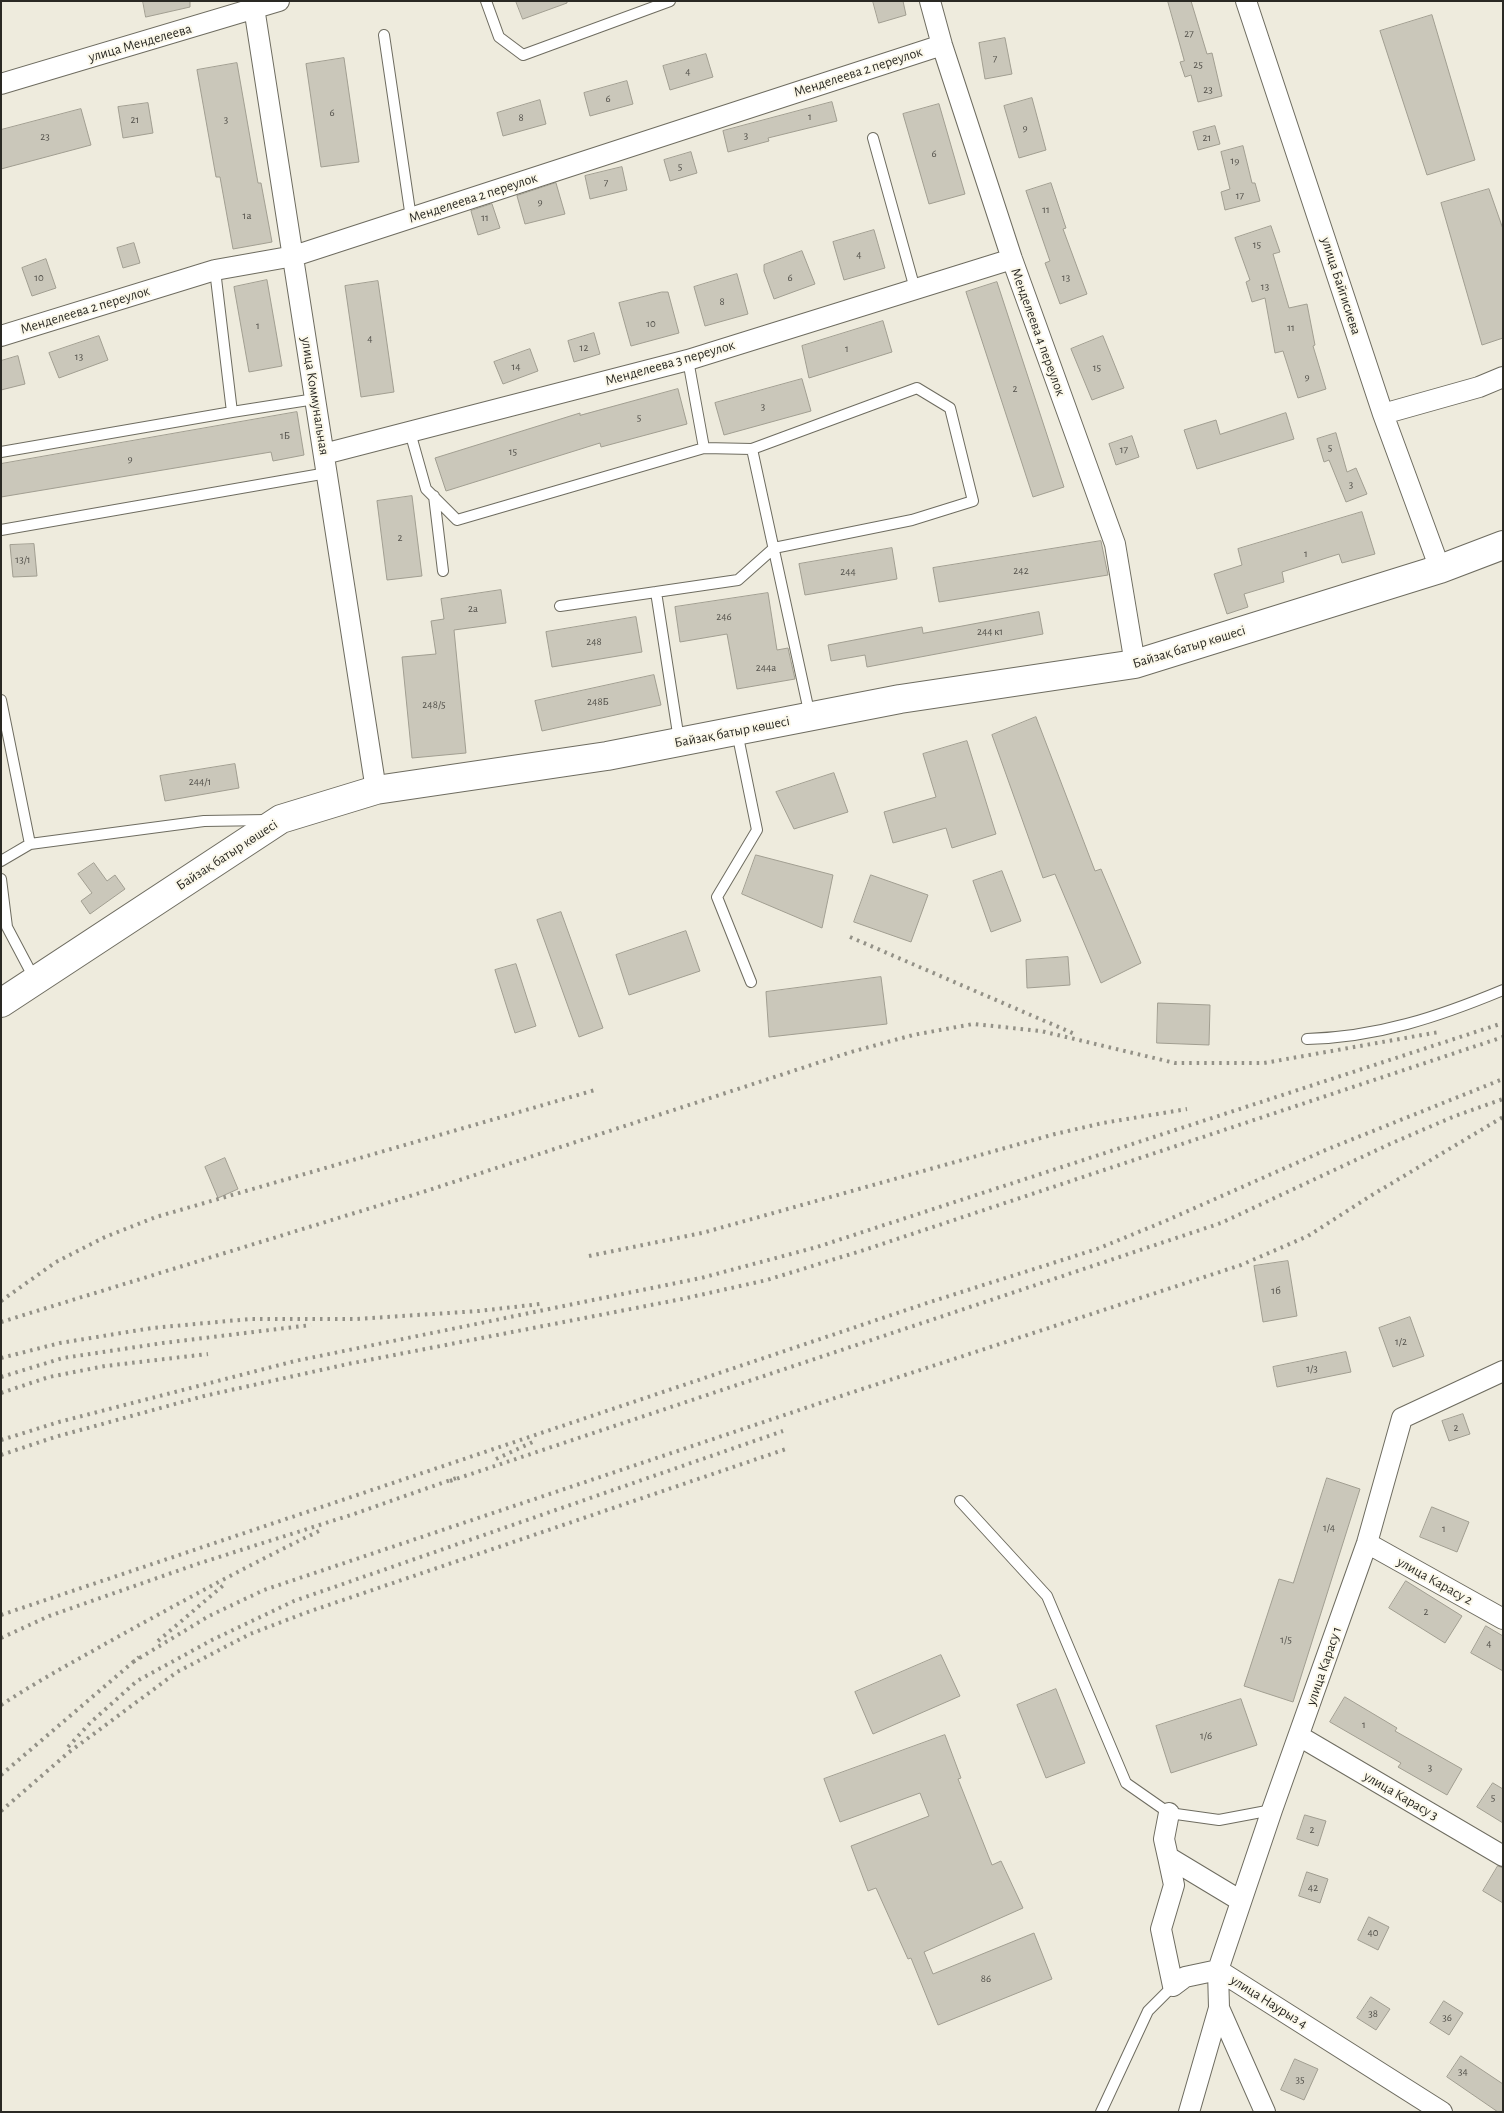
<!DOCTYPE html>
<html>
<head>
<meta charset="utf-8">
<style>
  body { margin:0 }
  #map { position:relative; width:1504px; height:2113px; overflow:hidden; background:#eeebdd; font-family:"Alegreya Sans",sans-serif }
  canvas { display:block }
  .frame { position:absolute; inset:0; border:2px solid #2a2924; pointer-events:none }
</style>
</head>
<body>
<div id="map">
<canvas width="1504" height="2113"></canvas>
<div class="frame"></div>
</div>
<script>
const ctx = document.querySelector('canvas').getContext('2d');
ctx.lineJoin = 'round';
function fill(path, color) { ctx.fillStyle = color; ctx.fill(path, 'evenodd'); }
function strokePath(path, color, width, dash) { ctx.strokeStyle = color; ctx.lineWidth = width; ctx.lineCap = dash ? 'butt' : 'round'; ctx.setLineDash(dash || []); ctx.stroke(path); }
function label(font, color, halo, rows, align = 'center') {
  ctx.font = font + ' "Alegreya Sans",sans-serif'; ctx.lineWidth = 4; ctx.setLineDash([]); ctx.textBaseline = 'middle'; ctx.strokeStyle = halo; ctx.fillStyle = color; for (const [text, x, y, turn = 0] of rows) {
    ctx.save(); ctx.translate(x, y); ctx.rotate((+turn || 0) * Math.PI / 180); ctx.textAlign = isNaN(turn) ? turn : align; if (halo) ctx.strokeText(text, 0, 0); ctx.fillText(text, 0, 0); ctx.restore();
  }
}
const building = new Path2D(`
  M143,1H190V7L146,17Z
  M516,1H567V3L523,19Z
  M873,1H903L906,15L879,23Z
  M1168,1H1191L1207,54L1212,53L1222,96L1198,102L1191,75L1185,77L1180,62L1184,61Z
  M1432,15L1475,160L1427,175L1380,31Z
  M1005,38L1012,74L985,79L979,43Z
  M706,54L713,77L670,90L663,66Z
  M344,58L359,162L321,167L306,64Z
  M237,63L258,183H261L272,242L233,249L220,177H216L197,70Z
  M627,81L633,104L590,116L584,93Z
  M1032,98L1046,150L1019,158L1004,106Z
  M540,100L546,124L503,136L497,113Z
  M832,102L837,121L768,138L769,141L728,152L723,131Z
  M148,103L153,133L123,138L118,107Z
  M939,104L965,194L929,204L903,114Z
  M81,109L91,145L1,169V130Z
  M1215,126L1220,144L1198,150L1193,132Z
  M1243,146L1252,183H1255L1260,201L1225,210L1221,192L1230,189L1221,152Z
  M691,152L697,173L670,181L664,160Z
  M622,167L627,190L590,199L585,176Z
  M556,183L565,214L525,224L517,196Z
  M1051,183L1066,228L1063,229L1087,294L1060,304L1045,263L1050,261L1026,191Z
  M1489,189L1503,229V338L1482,345L1441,203Z
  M492,204L500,228L478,235L471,211Z
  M1271,226L1280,252L1273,254L1289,308L1307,304L1315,345L1313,346L1326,389L1298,398L1283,351L1275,353L1265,298L1252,302L1246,282L1250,280L1235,238Z
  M874,230L885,268L844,280L833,242Z
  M134,243L140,263L123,268L117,248Z
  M802,251L815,284L774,299L764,271V265Z
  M46,259L56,288L32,296L22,268Z
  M737,274L748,314L705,326L694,287Z
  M267,280L282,366L249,372L234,287Z
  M378,281L394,392L361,397L345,286Z
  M997,282L1064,487L1033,497L966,292Z
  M662,292H668L679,333L631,346L619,303Z
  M883,321L892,352L809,378L802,346Z
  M594,333L600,354L574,362L568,341Z
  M99,336L108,360L59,378L49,353Z
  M1103,336L1124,388L1092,400L1071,349Z
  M530,349L538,371L503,384L494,362Z
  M18,356L25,384L1,390V361Z
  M802,379L811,411L724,435L715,403Z
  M678,389L687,424L601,447L600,443L446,491L435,458L580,413V415Z
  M297,412L304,455L273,461L271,452L1,497V464Z
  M1286,413L1294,439L1197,469L1184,430L1216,420L1220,434Z
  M1336,433L1347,472L1356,468L1367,494L1346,502L1329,460L1324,462L1317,439Z
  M1132,436L1139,457L1116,465L1109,444Z
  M412,496L422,576L387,580L377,501Z
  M1362,512L1375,554L1342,563L1339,554L1282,572L1284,582L1244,594L1248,607L1227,614L1214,574L1242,565L1238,549Z
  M1101,541L1108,575L939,602L933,568Z
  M34,544L37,576L13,577L10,545Z
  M892,548L897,579L805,595L799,564Z
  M501,590L506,623L454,630L466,753L412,758L402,657L436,654L431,621L444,619L441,599Z
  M768,593L777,650L788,648L795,679L737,689L727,634L680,642L675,607Z
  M1039,612L1043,634L867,667L865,655L831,661L828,645L922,627L923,633Z
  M636,617L642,652L552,667L546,632Z
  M654,675L661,705L542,731L535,701Z
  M1036,717L1095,871L1101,869L1141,963L1101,983L1055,874L1043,878L992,735Z
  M967,741L996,834L952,848L946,828L893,843L884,812L936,797L923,754Z
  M235,764L239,788L165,801L160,776Z
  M834,773L848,812L794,829L776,792Z
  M756,855L833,875L822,928L742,894Z
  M94,863L107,881L115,875L125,889L90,914L81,901L92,893L78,874Z
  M1002,871L1021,921L991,932L973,881Z
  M871,875L928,895L911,942L854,922Z
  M561,912L603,1028L579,1037L537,920Z
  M686,931L700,971L629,995L616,955Z
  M1068,957L1070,985L1027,988L1026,960Z
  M516,964L536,1026L515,1033L495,970Z
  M881,977L887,1024L769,1037L766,992Z
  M1158,1003L1210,1005L1209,1045L1157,1043Z
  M225,1158L238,1189L218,1198L205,1167Z
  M1288,1261L1297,1316L1263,1322L1254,1266Z
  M1410,1317L1424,1356L1393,1367L1379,1328Z
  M1346,1352L1351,1372L1277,1387L1273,1367Z
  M1463,1414L1470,1434L1449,1441L1442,1421Z
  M1327,1478L1360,1489L1293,1702L1244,1686L1279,1579L1293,1583Z
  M1432,1507L1469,1522L1457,1552L1420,1537Z
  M1406,1581L1462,1616L1445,1643L1389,1608Z
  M1486,1626L1503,1636V1671L1471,1653Z
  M941,1655L960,1696L873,1734L855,1692Z
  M1056,1689L1085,1763L1046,1778L1017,1705Z
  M1345,1697L1397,1728L1395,1731L1462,1769L1447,1795L1398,1767L1401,1763L1330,1722Z
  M1241,1699L1257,1745L1171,1773L1156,1726Z
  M945,1735L961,1778L958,1779L992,1865L1001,1861L1023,1908L924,1952L933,1974L1034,1933L1052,1979L938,2025L911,1958L908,1959L876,1888L868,1891L851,1846L929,1816L920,1793L840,1822L824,1779Z
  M1493,1783L1503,1789V1823L1477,1807Z
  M1305,1815L1326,1821L1318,1846L1297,1839Z
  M1498,1866L1503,1868V1903L1483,1891Z
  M1307,1872L1328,1879L1320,1903L1299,1896Z
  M1369,1917L1389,1927L1378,1950L1358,1940Z
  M1371,1997L1390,2009L1376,2030L1357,2018Z
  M1444,2001L1463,2013L1449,2035L1430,2023Z
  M1461,2056L1503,2084V2112H1498L1447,2077Z
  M1295,2059L1318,2069L1304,2100L1281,2090Z`);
fill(building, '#cac7ba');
strokePath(building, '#a19e91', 1);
const service = new Path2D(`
  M486,1L499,37L523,55L670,1
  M384,35L411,218
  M873,138L915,289
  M232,412L315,399
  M410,432L426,489L457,520L704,448
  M752,449L810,716
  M1,452L232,412L215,270
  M434,496L443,571
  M1,530L327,473
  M656,592L738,580L774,548L912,520L973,501L950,408L917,388L752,449L704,448L688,360
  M560,606L656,592L679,740
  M1,700L30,844L204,821L267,820
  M737,732L757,830L717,897L751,982
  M1,861L30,844
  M1,879L7,927L35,980
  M1307,1039C1378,1037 1438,1017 1503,990
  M960,1501L1047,1596L1126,1783L1169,1813L1219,1820L1272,1810
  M1101,2112L1148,2011L1173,1986`);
const minor = new Path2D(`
  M253,1L376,790
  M930,1L942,45L1012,259L1115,544L1135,664
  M1246,1L1383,414L1440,569
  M1,84L279,1
  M1,336L215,270L294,256L942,45
  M1383,414L1479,387L1503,377
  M324,454L688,360L1012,259
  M1367,1543L1503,1619
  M1299,1736L1503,1856
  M1169,1813L1164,1839L1168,1857L1241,1901
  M1168,1857L1174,1885L1161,1929L1173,1986L1185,1977L1218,1970L1272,1810L1367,1543L1402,1418L1503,1371
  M1219,2008L1265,2112
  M1189,2112L1219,2008L1218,1970L1442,2112`);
const secondary = new Path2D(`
  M1,1003L281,819L376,790L607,756L900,699L1135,664L1440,569L1503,545`);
strokePath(service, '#6e6c60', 12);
strokePath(minor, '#6e6c60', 22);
strokePath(secondary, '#6e6c60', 30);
strokePath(service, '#fff', 10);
strokePath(minor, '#fff', 20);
strokePath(secondary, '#fff', 28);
strokePath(new Path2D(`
  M850,937L1077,1035
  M589,1256L702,1233L1055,1134L1103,1123L1187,1109
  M1,1301L56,1262L105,1237L156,1217L595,1090
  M1,1322L426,1191L851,1052L913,1035L973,1024L1041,1031L1175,1063H1264L1439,1032
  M1,1358L60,1343L152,1328L250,1319H356L479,1311L540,1304
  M1,1377L63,1358L163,1343L311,1325
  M1,1393L49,1377L105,1366L208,1354
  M1,1440L59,1422L295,1361L701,1278L817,1247L1503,1023
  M1,1455L55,1437L204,1396L348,1364L682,1299L767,1280L864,1250L1503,1037
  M496,1459L535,1441
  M450,1481L1221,1223L1392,1143L1455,1116L1503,1099
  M1,1615L930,1302L1097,1249L1163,1222L1328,1149L1503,1079
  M1,1638L49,1616L197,1564L351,1515L456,1478
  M158,1641L226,1583
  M133,1662L209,1616L264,1590L850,1393L1241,1265L1308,1236L1372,1195L1503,1117
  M1,1705C41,1679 82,1657 123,1634C188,1598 253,1563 319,1531
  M68,1747L91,1722L137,1681L212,1640L294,1601L783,1431
  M1,1775L139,1657
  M1,1811L68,1753L177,1672L250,1634L305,1613L789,1448`), '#939187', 4, [2.5, 5]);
label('11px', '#52504a', null, [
  ["27",1189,34],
  ["7",995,59],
  ["25",1198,65],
  ["4",688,72],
  ["23",1208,90],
  ["6",608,99],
  ["6",332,113],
  ["1",810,117],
  ["8",521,118],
  ["21",135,120],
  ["3",226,120],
  ["9",1025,128],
  ["3",746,136],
  ["23",45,137],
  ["21",1207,138],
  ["6",934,154],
  ["19",1235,161],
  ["5",680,167],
  ["7",606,183],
  ["17",1240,196],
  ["9",540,202],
  ["11",1046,210],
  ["1а",247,216],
  ["11",485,218],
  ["15",1257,245],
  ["4",859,255],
  ["10",39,278],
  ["6",790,278],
  ["13",1066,278],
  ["13",1265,287],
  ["8",722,302],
  ["10",651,324],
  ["1",258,326],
  ["11",1291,328],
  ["4",370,339],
  ["12",584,348],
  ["1",847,349],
  ["13",79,357],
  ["14",516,367],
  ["15",1097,368],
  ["9",1307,377],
  ["2",1015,389],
  ["3",763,407],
  ["5",639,418],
  ["1Б",285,436],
  ["5",1330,448],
  ["17",1124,450],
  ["15",513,452],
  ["9",130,459],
  ["3",1351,485],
  ["2",400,538],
  ["1",1306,554],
  ["13/1",23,560],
  ["242",1021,571],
  ["244",848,572],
  ["2а",473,609],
  ["246",724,617],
  ["244 к1",990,632],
  ["248",594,642],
  ["244а",766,668],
  ["248Б",598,702],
  ["248/5",434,705],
  ["244/1",200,782],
  ["1б",1276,1291],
  ["1/2",1401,1342],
  ["1/3",1312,1369],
  ["2",1456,1428],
  ["1/4",1329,1528],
  ["1",1444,1529],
  ["2",1426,1612],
  ["1/5",1286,1640],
  ["4",1489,1644],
  ["1",1364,1725],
  ["1/6",1206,1736],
  ["3",1430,1768],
  ["5",1493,1798],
  ["2",1312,1830],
  ["42",1313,1888],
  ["40",1373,1933],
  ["86",986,1979],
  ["38",1373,2014],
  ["36",1447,2018],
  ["34",1463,2072],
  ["35",1300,2080]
]);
label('14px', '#2a2924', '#fbf8ea', [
  ["улица Менделеева",140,43,-16],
  ["Менделеева 2 переулок",858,72,-18],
  ["Менделеева 2 переулок",473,198,-18],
  ["улица Байгисиева",1341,286,72],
  ["Менделеева 2 переулок",85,310,-17],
  ["Менделеева 4 переулок",1038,332,70],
  ["Менделеева 3 переулок",670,363,-16],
  ["улица Коммунальная",315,396,81],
  ["Байзақ батыр көшесі",1189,647,-17],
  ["Байзақ батыр көшесі",732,732,-11],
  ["Байзақ батыр көшесі",227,855,-33],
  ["улица Карасу 2",1435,1581,29],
  ["улица Карасу 1",1324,1666,-71],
  ["улица Карасу 3",1401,1796,30],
  ["улица Наурыз 4",1269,2002,32]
]);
</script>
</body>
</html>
